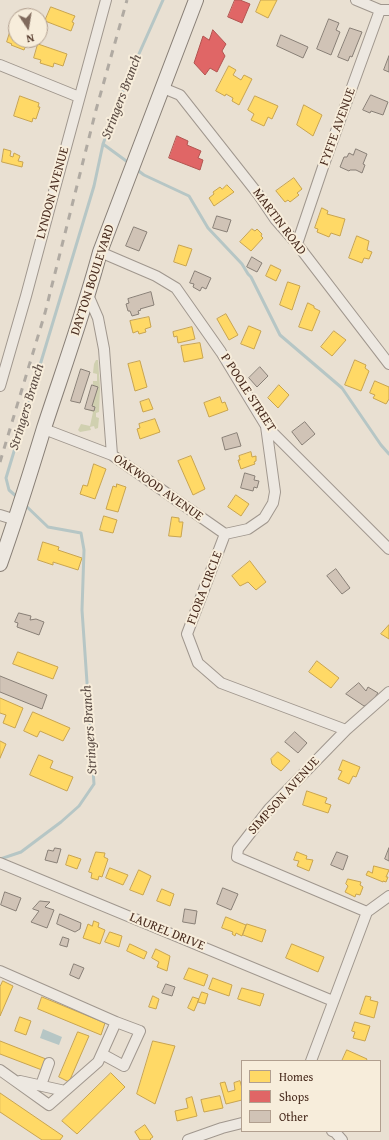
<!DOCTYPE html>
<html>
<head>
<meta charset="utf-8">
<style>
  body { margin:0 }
  #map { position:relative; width:389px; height:1140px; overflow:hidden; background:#e9e0d2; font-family:"Gentium Book Plus",serif }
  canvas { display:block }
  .legend { position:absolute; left:241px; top:1060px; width:140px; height:72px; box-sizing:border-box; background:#f7eddb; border:1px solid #b19f8f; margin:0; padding:5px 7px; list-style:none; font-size:12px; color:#472a1d }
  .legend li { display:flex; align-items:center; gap:8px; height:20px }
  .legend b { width:20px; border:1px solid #b19f8f }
  .north { position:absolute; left:8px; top:8px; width:40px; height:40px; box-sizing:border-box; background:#f7eddb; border:1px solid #b19f8f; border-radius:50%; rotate:168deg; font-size:11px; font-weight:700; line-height:16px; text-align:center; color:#472a1d }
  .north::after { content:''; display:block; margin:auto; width:14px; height:18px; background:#806a5c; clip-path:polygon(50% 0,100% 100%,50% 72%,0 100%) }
</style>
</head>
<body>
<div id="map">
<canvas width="389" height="1140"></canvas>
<ul class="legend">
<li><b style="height:11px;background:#ffd966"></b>Homes</li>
<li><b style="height:11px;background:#e06666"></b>Shops</li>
<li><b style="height:11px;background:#d0c3b6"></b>Other</li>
</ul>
<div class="north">N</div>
</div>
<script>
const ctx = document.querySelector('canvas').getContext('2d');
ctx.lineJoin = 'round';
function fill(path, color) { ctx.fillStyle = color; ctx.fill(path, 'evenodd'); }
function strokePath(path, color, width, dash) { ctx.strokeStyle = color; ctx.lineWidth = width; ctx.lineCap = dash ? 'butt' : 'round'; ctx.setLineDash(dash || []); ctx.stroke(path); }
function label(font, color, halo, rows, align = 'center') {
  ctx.font = font + ' "Gentium Book Plus",serif'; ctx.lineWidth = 4; ctx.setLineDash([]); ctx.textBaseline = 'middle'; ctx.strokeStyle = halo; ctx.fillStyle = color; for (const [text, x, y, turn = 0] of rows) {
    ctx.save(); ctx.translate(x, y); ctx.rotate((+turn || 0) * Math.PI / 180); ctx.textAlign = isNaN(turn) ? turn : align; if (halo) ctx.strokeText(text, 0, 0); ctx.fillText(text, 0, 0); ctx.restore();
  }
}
fill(new Path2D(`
  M96,360H98L100,388L99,412L96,413V417L99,418L98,428L95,429L94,426L90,427L91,430L80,432L78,430L81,424L90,426L93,412L85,409L94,411L95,408L92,406L93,381H97V374L93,373L94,364Z`), '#d0d0b0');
fill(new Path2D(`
  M43,1029L62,1037L59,1045L40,1038Z`), '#b6c6c5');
const homes = new Path2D(`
  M261,0H277L268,18L256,12Z
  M51,7L75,16L72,22L74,23L71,31L45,21Z
  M12,26L16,27V40H28L24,50L11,45L12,44L7,42Z
  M38,44L67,54L63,66L54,63L53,67L40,63L41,60L34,58Z
  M229,66L236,70L233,75L241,80L244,75L252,79L239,105L232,101L233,98L226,94L225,96L216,91Z
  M20,96L39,103L38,107H40L36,119L33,118L32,122L14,116Z
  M255,96L278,106L272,119L268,117L264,126L251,120L254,114L248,110Z
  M304,105L322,115L313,136L297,125Z
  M4,149L11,151L10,156L13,157L14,153L20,156L18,161L23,162L22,167L2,162Z
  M294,178L302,189L297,193L299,195L290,202L288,200L285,202L276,191Z
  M227,185L234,192L214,206L209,198L214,194L213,192L220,187L222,189Z
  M322,208L328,211L327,214L345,219L340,236L331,233L329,237L317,232L318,229L315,228Z
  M252,229L255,231L257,229L262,234L261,236L263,238L251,251L240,242Z
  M357,236L369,241L367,250L372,252L369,259L364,258L362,263L349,258Z
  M179,245L192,249L186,266L174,262Z
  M271,265L281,270L276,281L266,276Z
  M288,282L300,286L292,310L280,305Z
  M308,303L314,306V308L320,311L312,331L299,327Z
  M226,314L238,335L229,340L217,319Z
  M149,317L151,327L145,329L146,332L139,334L138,331L133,333L130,321Z
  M249,326L261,331L254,349L241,344Z
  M192,327L195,339L178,343L177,336L174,337L173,332Z
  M334,331L346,340L332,356L321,347Z
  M200,343L203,358L184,362L181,346Z
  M355,360L366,365L365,368L369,371L361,391L345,385Z
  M140,361L147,387L135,391L128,364Z
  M375,381L389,387V399L386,404L373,398L375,395L370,393Z
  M279,385L289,395L278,408L268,398Z
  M220,397L222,403L225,402L228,410L209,417L204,403Z
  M149,399L153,409L143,412L140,402Z
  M155,419L160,432L140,439L137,429L140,428L139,424Z
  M251,452L252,457L256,456V461L254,462L255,464L241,469L238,460H240L239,456Z
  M191,456L205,489L193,495L178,461Z
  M94,464L106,469L95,499L80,494L83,485L87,486Z
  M117,484L126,487L118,512L106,509L113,486L116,487Z
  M236,495L249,504L241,516L228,507Z
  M104,516L117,520L113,533L100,530Z
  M172,517L179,518V522H183L181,537L169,536Z
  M43,542L59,547L58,550L82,558L78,570L53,562V565L38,560Z
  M250,561L266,582L256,590L248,582L240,586L232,576Z
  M389,625V639L381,634Z
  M18,652L58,667L53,679L13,664Z
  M317,661L339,678L331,688L309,672Z
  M0,698L23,708L15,728L3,723L6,715L0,713Z
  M33,712L70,728L63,741L40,731L37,737L24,731Z
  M0,741L6,744L0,758Z
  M278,752L290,761L281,771L272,764L271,759Z
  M39,755L53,761L50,768L73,777L67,791L30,775Z
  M343,760L360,767L356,777L353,776L349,784L338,779L342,771L339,770Z
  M307,791L327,798L325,803L331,805L328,813L303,805Z
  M96,852L105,853L104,857L108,859L102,877L99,876L98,880L91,878L92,873L89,872Z
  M297,852L307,856L306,859L313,860L309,871L297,866L299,861L294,860Z
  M69,855L81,859L77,869L66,865Z
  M374,866L389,870L386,877H388L386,882L383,881V882L366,875L368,871L372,873Z
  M110,868L128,875L123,885L106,878Z
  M139,870L151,876L143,895L130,890Z
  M348,879L361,882L360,885L363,887L360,895L356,894L355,897L345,892L348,886L346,884Z
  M162,889L174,894L170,906L157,901Z
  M226,917L246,925L242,936L236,933L235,936L232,934L233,932L222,928Z
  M94,921L99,923L98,927L105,930L100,944L83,938L88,924L92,926Z
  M247,924L266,930L262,942L243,935Z
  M110,932L122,936L119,947L105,942Z
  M130,944L147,952L144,959L127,951Z
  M292,944L324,957L318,972L286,958Z
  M156,949L170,956L167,971L157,967L159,962L152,958Z
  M189,968L208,975L204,986L184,979Z
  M213,978L232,985L229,996L209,989Z
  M3,981L13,986L0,1016V987Z
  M242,988L264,994L260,1006L238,999Z
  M202,992L208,994L205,1004L198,1002Z
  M153,996L159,999L156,1009L149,1007Z
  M366,996L371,997L370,1000L378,1002L374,1018L360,1014Z
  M42,997L105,1023L101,1035L38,1009Z
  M193,997L199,999L194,1011L188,1008Z
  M20,1017L31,1021L26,1035L15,1031Z
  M355,1022L370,1026L365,1041L353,1038L355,1032L352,1031Z
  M78,1032L89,1036L69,1082L59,1077Z
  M0,1041L46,1059L42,1070L0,1054Z
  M153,1041L175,1046L155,1104L137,1094Z
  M347,1050L367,1059L366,1061H342Z
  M111,1073L125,1087L77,1134L62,1121Z
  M240,1081L242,1088V1100L226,1104L220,1083L225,1082L228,1092L235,1090L234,1083Z
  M0,1093L63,1136L60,1140H42L0,1112Z
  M220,1096L223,1108L204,1112L201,1100Z
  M192,1097L197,1116L177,1121L175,1111L188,1108L186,1099Z
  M145,1125L153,1137L150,1139L151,1140H140L135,1132Z`);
fill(homes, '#ffd966');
strokePath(homes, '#c8a450', 1);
const shops = new Path2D(`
  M235,0H240L250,4L242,23L228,17Z
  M213,30L226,44L222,51L225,56L217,72L210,68L205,75L194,63L203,36L209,40Z
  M177,136L188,141L187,145L201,151L198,158L203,160L200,170L169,158Z`);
fill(shops, '#e06666');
strokePath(shops, '#b25450', 1);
strokePath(new Path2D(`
  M103,144L129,163
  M136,169L144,175L189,196L208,228L242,264L248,274L251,277L280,335L342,388L381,445L389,454
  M17,497L9,490L6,478L94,186L103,144L126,83L163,0
  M0,859L21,852L61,822L79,806L94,784L82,610L84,550L81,533L48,527L24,504`), '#b6c6c5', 3);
const building = new Path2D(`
  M329,19L339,23L336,30L340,32L331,55L317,49Z
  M350,28L362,32L352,57L350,56L348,61L338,57Z
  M281,35L308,47L303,58L277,46Z
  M389,56V72L384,70Z
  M371,95L388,102L383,115L371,111L370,113L363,110Z
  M356,149L367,154L363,164L365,165L362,173L356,170H350L349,171L340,167L344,157H347L349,153L353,155Z
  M217,216L231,220L227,232L213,228Z
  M134,227L147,232L139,251L126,246Z
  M252,257L262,263L257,272L247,267Z
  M195,271L211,278L206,289L202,287L200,291L193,287L194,284L190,283Z
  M151,292L154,305L140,309L141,310L138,311L139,314L132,316L130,311H128L126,304L129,303L128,299Z
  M260,367L268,376L257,387L249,378Z
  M81,369L90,372L80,403L71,401Z
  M92,385L98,387L92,406L95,407L94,411L85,409Z
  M305,422L315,434L302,445L292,432Z
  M237,433L241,446L225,450L222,438Z
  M245,473L255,476L254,480L259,481L257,488L254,487L253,491L241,488Z
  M336,569L350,588L342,594L327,576Z
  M19,613L31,616L30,620L36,619L44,622L39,635L17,627L18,623L15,622Z
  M0,676L47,695L42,709L0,692Z
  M359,683L366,691L368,687L378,693L371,703L364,706L346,694Z
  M295,732L307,743L298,753L285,742Z
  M55,848L61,849L57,863L45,860L48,850L53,851Z
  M389,848V861L385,859Z
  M337,852L348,856L343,870L331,865Z
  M223,888L238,894L231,910L217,904Z
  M5,892L21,898L16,911L1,905Z
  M40,901L50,902L45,907L54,910L47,928L31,922L39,911L33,909Z
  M185,909L197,911L195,924L183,922Z
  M60,914L81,923L80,929L75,932L57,924Z
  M63,937L69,939L67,947L60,945Z
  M74,964L84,968L79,979L70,975Z
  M166,984L175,987L172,996L162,993Z`);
fill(building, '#d0c3b6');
strokePath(building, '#887f76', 1);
const minor = new Path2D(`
  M356,0L380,10H389
  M0,65L79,97
  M163,88L180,95L258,194L275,219L297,244L389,364
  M297,244L323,167L380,10
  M100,252L156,276L176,288L221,352L266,426L389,549
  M88,295L98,318L104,349L112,455
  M0,386L26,296L52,199L106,0
  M266,426L275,492L273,503L264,518L248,529L225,534L187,634L198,663L221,683L346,730
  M44,429L112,455L225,534
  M0,515L16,520
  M0,863L333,1001
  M367,912L237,857L238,849L269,809L346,730L389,692
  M0,971L116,1022L98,1062L49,1105L0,1070
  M102,1054L124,1066L140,1031L116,1022
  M311,1061L367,912L389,896
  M20,1081L65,1091
  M41,1085L49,1063
  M332,1131L335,1132L342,1140
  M188,1140L222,1128L242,1123`);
const secondary = new Path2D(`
  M0,564C16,519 30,474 44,428C63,370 84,312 100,252L196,0`);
strokePath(minor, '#a0978e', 12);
strokePath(secondary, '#887f76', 16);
strokePath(minor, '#ede8e1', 10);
strokePath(secondary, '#ede8e1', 14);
strokePath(new Path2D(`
  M0,462L45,313L96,110L127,0`), '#b0aaa2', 3, [7, 7]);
label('13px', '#472a1d', '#f7eddb', [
  ["FYFFE AVENUE",338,127,-70],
  ["LYNDON AVENUE",53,193,-75],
  ["MARTIN ROAD",279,222,53],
  ["DAYTON BOULEVARD",93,280,-72],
  ["P POOLE STREET",248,393,57],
  ["OAKWOOD AVENUE",158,488,35],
  ["FLORA CIRCLE",205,588,-69],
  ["SIMPSON AVENUE",284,796,-48],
  ["LAUREL DRIVE",167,932,22]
]);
label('italic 14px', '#5d4e46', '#f7eddb', [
  ["Stringers Branch",122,97,-69],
  ["Stringers Branch",27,407,-73],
  ["Stringers Branch",90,730,-94]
]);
</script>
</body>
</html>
